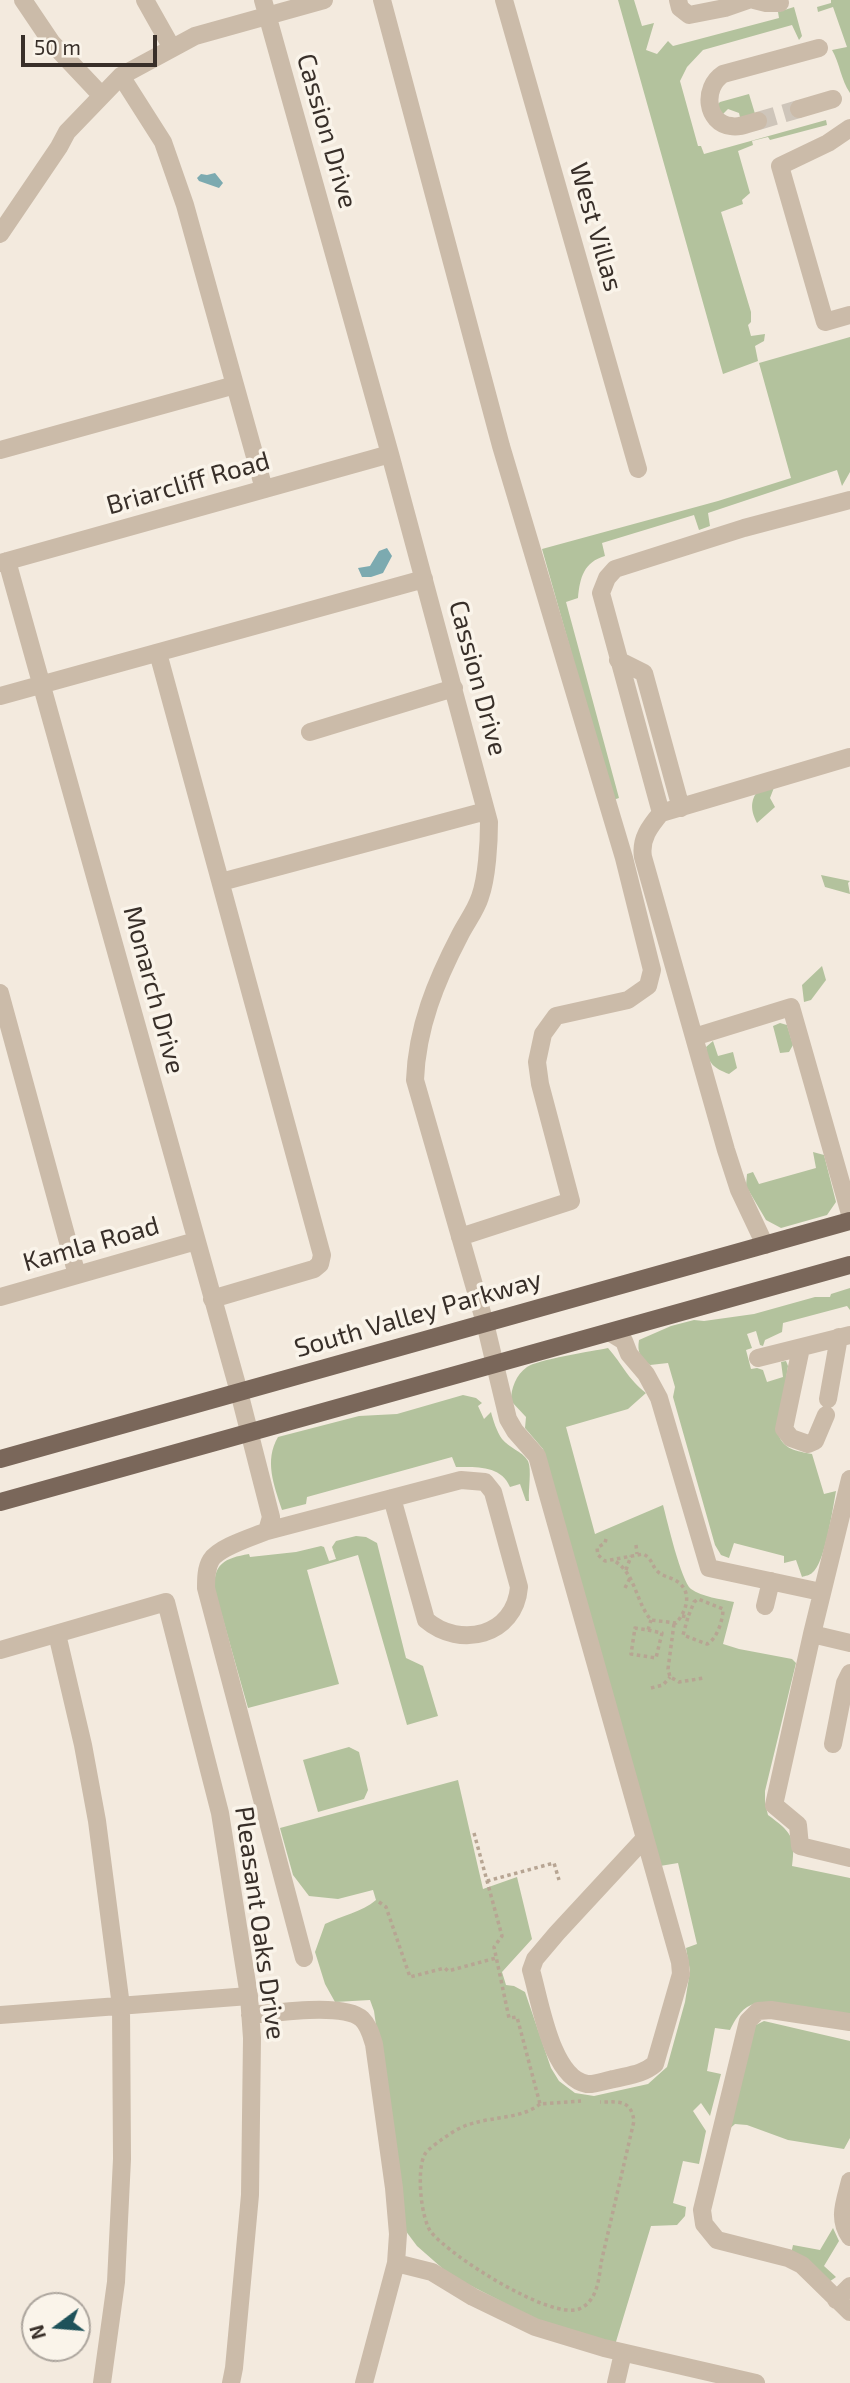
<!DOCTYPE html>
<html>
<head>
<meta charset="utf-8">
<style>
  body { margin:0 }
  #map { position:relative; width:850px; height:2383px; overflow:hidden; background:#f3eade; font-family:"Exo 2",sans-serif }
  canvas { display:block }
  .north { position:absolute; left:21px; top:2292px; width:70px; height:70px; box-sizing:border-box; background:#faf4ea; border:2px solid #aca59d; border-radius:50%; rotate:254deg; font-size:19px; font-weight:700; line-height:28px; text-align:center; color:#382f29 }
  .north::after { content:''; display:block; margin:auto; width:24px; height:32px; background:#1e525a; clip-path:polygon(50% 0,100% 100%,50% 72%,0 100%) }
  .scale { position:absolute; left:21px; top:35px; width:136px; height:32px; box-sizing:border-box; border:4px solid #382f29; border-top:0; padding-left:9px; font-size:21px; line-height:24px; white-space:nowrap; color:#382f29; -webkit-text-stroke:5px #faf4ea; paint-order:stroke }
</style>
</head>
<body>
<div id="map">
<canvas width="850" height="2383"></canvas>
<div class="north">N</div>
<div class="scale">50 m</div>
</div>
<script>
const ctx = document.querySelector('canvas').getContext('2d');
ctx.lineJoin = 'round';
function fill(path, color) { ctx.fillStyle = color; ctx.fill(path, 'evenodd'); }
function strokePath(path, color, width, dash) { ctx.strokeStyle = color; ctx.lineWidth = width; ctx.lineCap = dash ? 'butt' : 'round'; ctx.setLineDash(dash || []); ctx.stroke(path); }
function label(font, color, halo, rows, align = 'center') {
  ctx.font = font + ' "Exo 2",sans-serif'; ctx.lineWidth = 7; ctx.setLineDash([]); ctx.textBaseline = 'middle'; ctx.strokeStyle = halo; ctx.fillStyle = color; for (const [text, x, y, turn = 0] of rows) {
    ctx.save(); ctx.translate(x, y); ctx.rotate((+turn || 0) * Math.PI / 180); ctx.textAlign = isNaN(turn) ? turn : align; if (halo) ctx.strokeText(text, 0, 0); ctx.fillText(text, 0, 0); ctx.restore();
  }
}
fill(new Path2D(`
  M618,0H634L642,26L654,23L646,50L657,54L668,41L673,46L779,18L778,12L794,7L802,36L799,40L792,25L703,50L687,67L680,81L698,146H701L704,154L826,120L827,125L770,140L768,137L752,141L753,145L738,151L750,193L742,200L743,204L721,212L751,312V322L748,325L751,336L765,334L764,341L755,346L758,361L723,374Z
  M831,0H850V93C841,80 840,64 832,50L847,47L833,7L818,12L817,7L831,3Z
  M749,94L756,117L741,121L739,113L728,109L720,117L716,106L720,102Z
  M850,337V472L842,486L837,470L708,513L710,526L699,530L694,515L602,543L605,556C584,562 580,577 578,598L566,602L619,798L613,800L542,549L718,501L791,478L759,363Z
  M762,785H775L770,798L775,807L757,823C749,807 751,798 762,785Z
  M821,875L850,881L848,883L850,894L825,887Z
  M822,966L826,980L811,1000L804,1002L802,985Z
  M780,1023L787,1025L793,1045L789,1052L780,1053L773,1026Z
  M713,1041L718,1056L733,1052L737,1068L729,1074C714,1068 708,1064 706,1047Z
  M813,1152L824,1155L836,1202L827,1215L781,1228L766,1220L746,1186L747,1174L753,1172L759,1184L816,1168Z
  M850,1288V1310L847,1306L783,1323L782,1332L765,1340L763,1346L760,1345L756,1331L747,1334L752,1348L746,1350L751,1369L757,1368L763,1370L767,1382L783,1377L781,1362L786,1361L788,1366L778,1433C783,1450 797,1451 812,1454L824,1494L836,1491C833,1507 825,1564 812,1573C810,1575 805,1576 802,1577L796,1560L784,1563V1556L734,1543L729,1558L721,1555L715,1545L673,1397L675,1387L668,1363L650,1365C640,1358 637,1352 639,1340L671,1326L694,1320L704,1321L754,1314L815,1297H830L831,1294Z
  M608,1348C623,1365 627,1378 646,1393L628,1409L566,1427L595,1534L663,1505C667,1520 681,1581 691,1589C702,1597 721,1599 734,1602L723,1644L739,1649L792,1659L796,1663L765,1791V1803L768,1815C791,1832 796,1837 792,1866L850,1878V2019C827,2014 771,1996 751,2005C740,2010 735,2020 730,2030L715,2028L707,2071L721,2074L710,2116L701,2103L693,2111L706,2131L699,2164L683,2161L673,2203L686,2207L685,2216L677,2225L651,2226L615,2345L549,2326L450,2275L417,2246L405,2230L374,2011L370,2000L335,2002L325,1984L315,1952L325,1924C341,1916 362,1912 376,1900L373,1890L338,1899L309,1896L293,1875L280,1828L458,1780L483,1889L517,1877L532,1939L502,1972L506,1985L514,1986L525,1992L551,2068L559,2081L575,2093L594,2096L648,2084L667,2067L685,2002L690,1971L686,1948L697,1944L678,1863L660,1866L543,1449L525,1428L526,1417L511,1401C511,1388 516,1375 527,1367C536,1360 593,1351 608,1348Z
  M463,1395L476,1398L482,1403L478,1406L484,1419L491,1412C493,1420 497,1432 502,1439C509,1448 522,1451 528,1461C532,1470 528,1489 529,1501H526L520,1484L510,1487C501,1465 476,1467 456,1467L452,1457L307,1497L306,1504L282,1510C274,1485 264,1461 278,1437L359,1416L397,1414Z
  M356,1536L366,1537L377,1543L406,1658L423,1666L438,1716L407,1725L358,1555L307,1570L339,1684L248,1708L215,1591C212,1564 225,1558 249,1554L250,1557L296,1552L321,1546L324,1547L329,1561L336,1559L332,1547L336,1541Z
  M349,1747L359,1752L368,1790L364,1799L318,1812L303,1760Z
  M764,2021L850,2041V2138L844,2149L788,2140L747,2125L735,2124L727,2131L751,2034L756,2025Z
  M833,2228L839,2241L824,2266L836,2277L829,2282L791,2254L793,2245L820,2250Z`), '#b3c29d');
fill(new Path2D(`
  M215,173L223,183L219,188L199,181L197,178L201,174L207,175Z
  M387,548L392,556L383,573L371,577H362L358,568L370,566L379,551Z`), '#7caab0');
strokePath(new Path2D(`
  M758,121L799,109`), '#cec5ba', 18, [18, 9]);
strokePath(new Path2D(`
  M606,1539L605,1543L597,1548L598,1555L605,1561L643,1554C652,1558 651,1564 657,1571C663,1577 672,1577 678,1582C693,1593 686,1612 676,1623L651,1620C635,1601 636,1573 613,1560
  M636,1545L637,1554
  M626,1570L631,1556
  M625,1588L630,1578
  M682,1616L688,1617L683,1635L707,1644C717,1639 723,1620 723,1609L698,1599L694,1602L688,1617
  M674,1624L668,1669L670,1677L679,1682L704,1678
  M648,1630L662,1633L656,1658L631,1654L635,1628L648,1630L651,1620
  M651,1688L663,1685L670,1677
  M474,1833L502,1936L494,1947L509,2018L517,2017L540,2104L581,2101
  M487,1881L554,1863L559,1880
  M379,1902L386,1907L410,1977L445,1968L448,1971L496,1958
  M540,2104C523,2118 494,2117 474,2123C461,2126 451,2133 441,2140C436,2144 428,2149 425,2154C416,2169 421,2219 431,2232C450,2256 550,2320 579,2309C597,2302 599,2279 601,2263L634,2121C631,2099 618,2102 600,2102`), '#b7a593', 3.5, [3.5, 3.5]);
strokePath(new Path2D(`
  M23,0L52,43L101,95
  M145,0L172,48
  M263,0L390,454L489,822C489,842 487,878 480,897C476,910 466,923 460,935C436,981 417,1027 415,1080L485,1323L508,1419L515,1431L537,1456L680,1962L681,1974L655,2064C643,2074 630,2075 614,2079C606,2080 595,2085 587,2084C551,2078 540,2000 531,1970L535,1959L557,1933L645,1838
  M382,0L501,446L624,858L652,970L648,986L628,1000L556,1016L543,1034L537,1062L540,1084L571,1201L460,1237
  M504,0L638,469
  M678,0L680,8L689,15L725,8L748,0
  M754,0L766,3H780
  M121,76L163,142L185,205L235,385
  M799,109L833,99
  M758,121C750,123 739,128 731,126C706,123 702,88 723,74L819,48
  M850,128L828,143L780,166L825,322L850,315
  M0,234L59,147L67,132L121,76L195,36L324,0
  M0,450L235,385L264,489
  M850,500L744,528L615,569L607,578L601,593L661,813L850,757
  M7,561L239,1392L271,1517L267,1531C253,1537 219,1547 211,1560C206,1568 206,1579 206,1588L304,1958
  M0,563L390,454
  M158,653L322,1255L320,1264L314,1269L212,1299
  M618,660L644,673L681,808
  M0,696L424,579
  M310,732L454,688
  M661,813C650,826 640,839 643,857L726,1150L739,1190L765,1245
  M221,882L486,811
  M0,993L77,1275
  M694,1037L791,1007L850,1214
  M0,1297L196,1241
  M611,1333L624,1341L629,1354L646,1374L659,1398L709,1568L821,1592
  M801,1348L784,1429L791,1438L808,1444L815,1441L826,1415
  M758,1358L850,1335
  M828,1399L839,1337
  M850,1479L812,1634L850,1643
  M267,1531L461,1480L485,1482L493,1492L519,1587C515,1636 460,1649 426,1620L392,1498
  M765,1606L771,1581
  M57,1634L83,1745L97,1821L121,2006L122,2159L116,2282L102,2383
  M812,1634L774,1805L798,1825L800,1846L850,1858
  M0,1650L166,1602L220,1813L249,1996L252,2038L250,2195L234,2368L231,2383
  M833,1744L845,1683L850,1673
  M0,2015L249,1996
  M250,2015C275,2013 344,2002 362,2019C369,2026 371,2035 374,2044L394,2188L398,2234L396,2263L364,2383
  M850,2022L771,2010L758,2011L748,2021L702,2210L704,2224L717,2240L788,2258L802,2265L850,2312
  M850,2181C845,2201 837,2219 850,2237
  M396,2263L432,2272L473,2297L535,2327L604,2348L756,2383
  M836,2300L850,2286
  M616,2383L623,2353`), '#cbbba9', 18);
strokePath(new Path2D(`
  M0,1459L850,1221
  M0,1502L850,1265`), '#7a675a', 18);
label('26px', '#382f29', '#faf4ea', [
  ["Cassion Drive",327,131,74],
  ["West Villas",596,227,74],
  ["Briarcliff Road",188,483,-16],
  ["Cassion Drive",478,678,75],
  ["Monarch Drive",154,990,75],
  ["Kamla Road",91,1244,-16],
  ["South Valley Parkway",418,1314,-16],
  ["Pleasant Oaks Drive",260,1923,82]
]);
</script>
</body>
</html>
